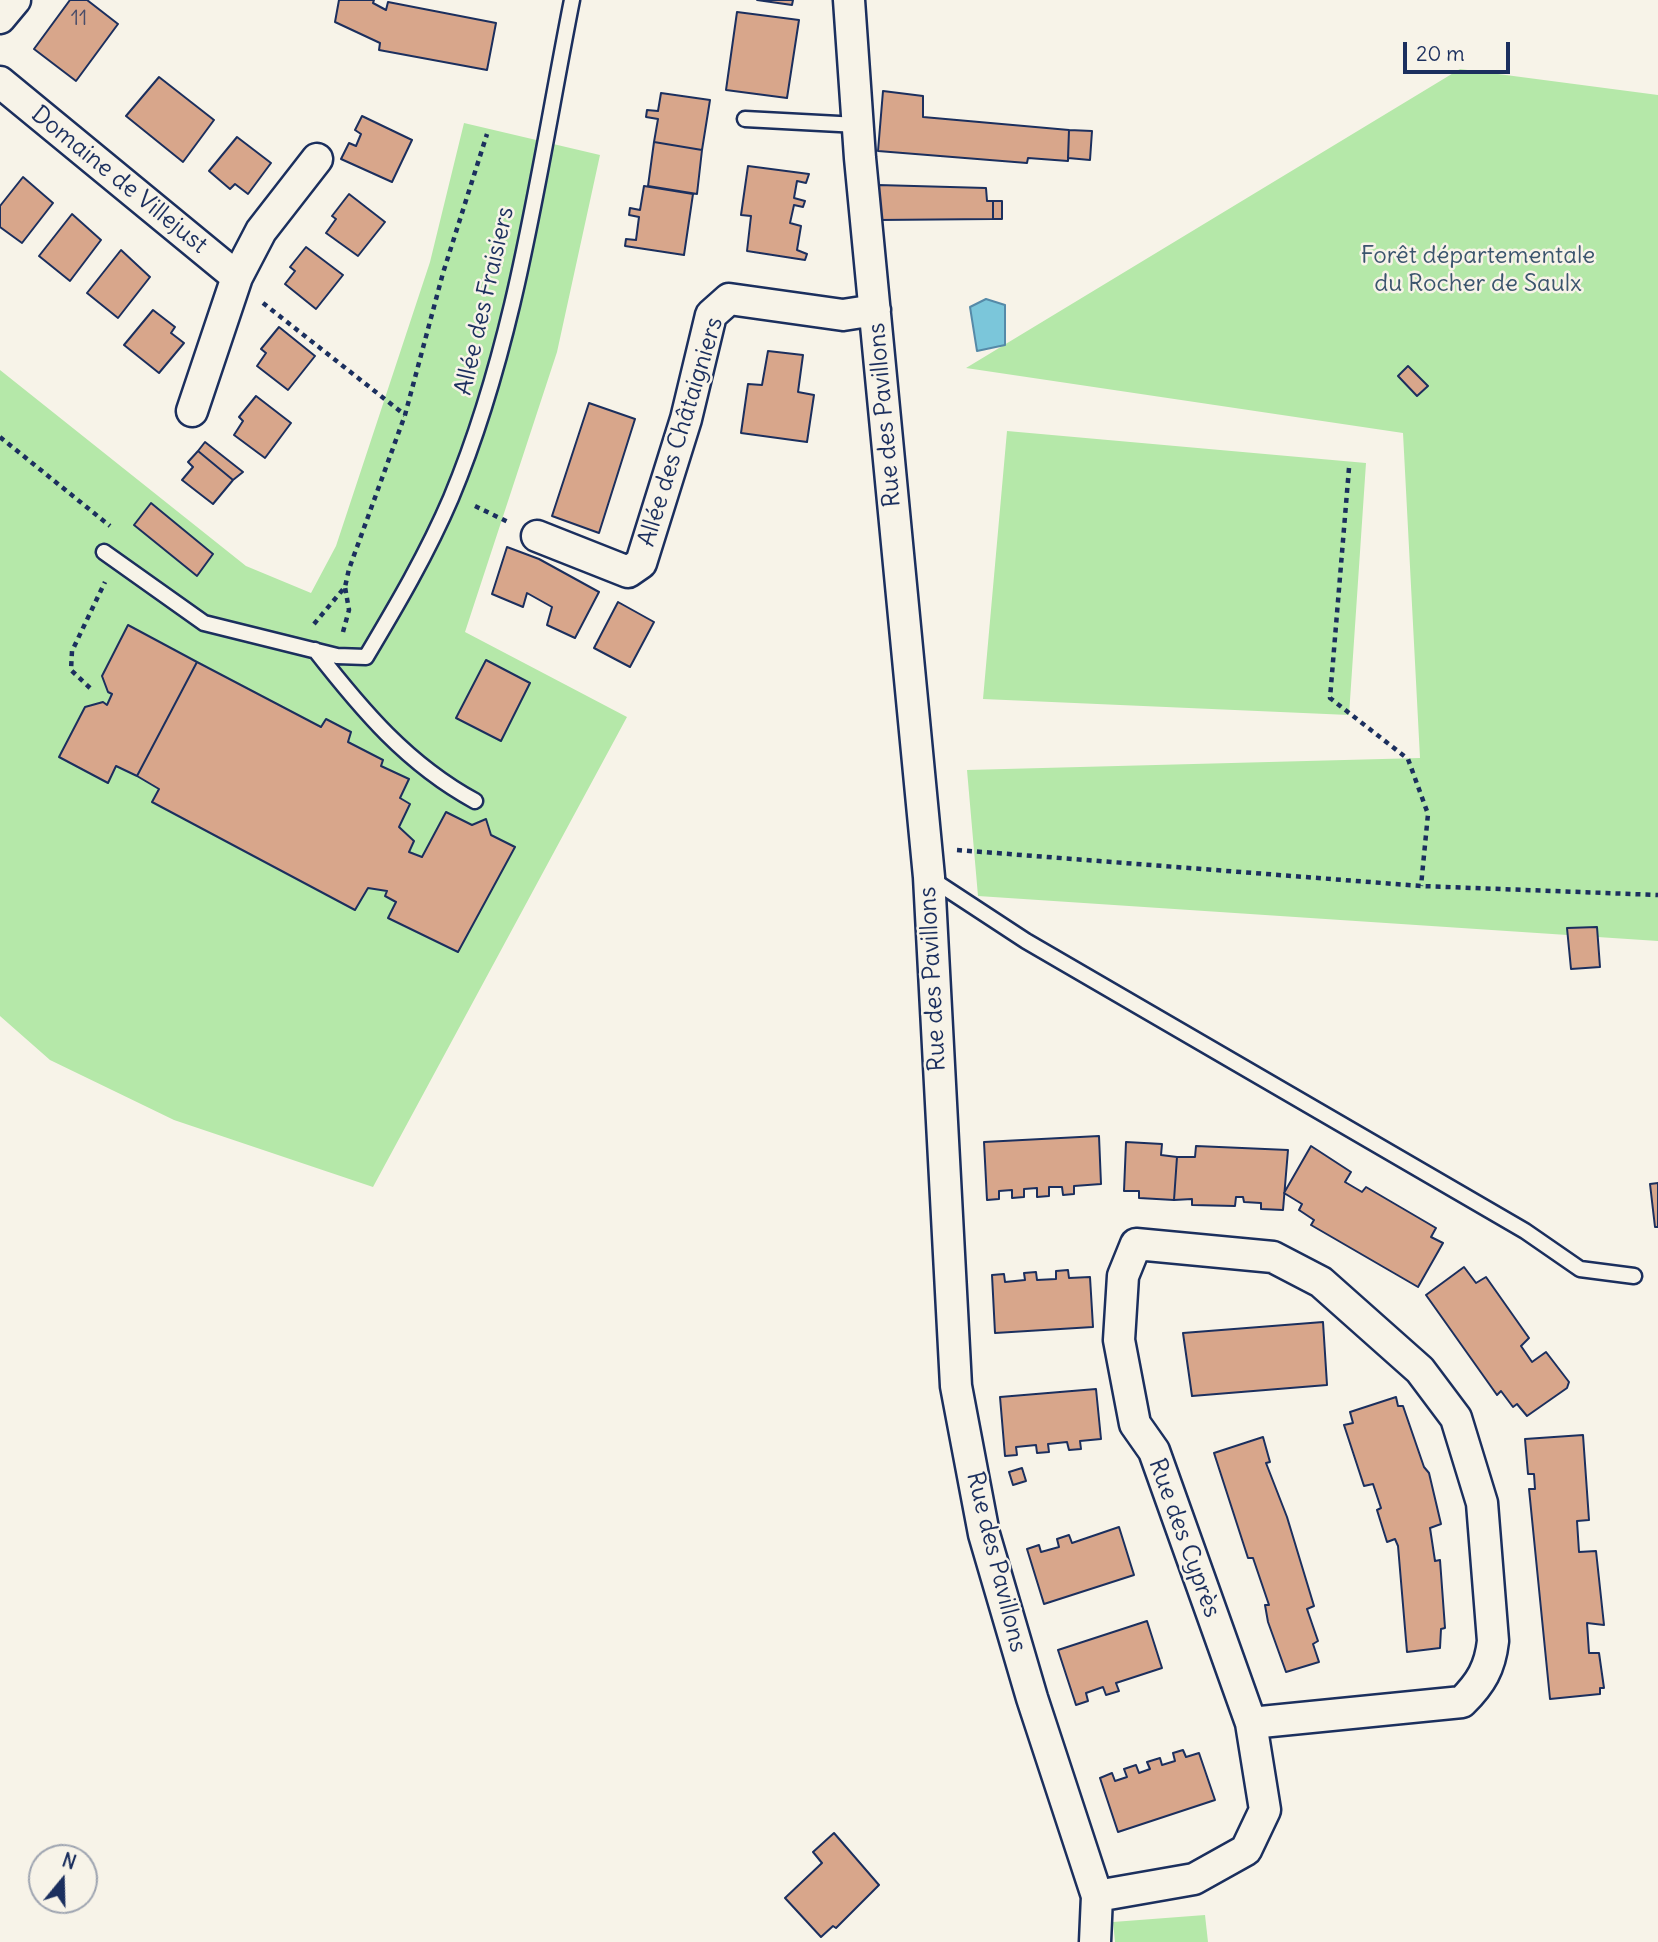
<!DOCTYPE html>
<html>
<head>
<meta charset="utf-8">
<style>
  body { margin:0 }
  #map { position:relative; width:1658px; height:1942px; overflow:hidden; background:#f7f3e8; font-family:Delius,sans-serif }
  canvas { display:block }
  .north { position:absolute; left:28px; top:1844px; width:70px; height:70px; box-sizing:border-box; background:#f7f3e8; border:2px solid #9fa5b1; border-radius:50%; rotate:19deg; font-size:19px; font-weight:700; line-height:28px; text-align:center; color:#1b2f5e }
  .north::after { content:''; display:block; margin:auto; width:24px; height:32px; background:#1b2f5e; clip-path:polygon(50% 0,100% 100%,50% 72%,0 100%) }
  .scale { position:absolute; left:1403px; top:42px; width:107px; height:32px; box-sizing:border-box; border:4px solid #1b2f5e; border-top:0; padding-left:9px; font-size:21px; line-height:24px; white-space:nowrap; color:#1b2f5e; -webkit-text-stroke:5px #f7f3e8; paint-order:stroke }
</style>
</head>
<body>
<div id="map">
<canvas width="1658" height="1942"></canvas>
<div class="north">N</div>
<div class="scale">20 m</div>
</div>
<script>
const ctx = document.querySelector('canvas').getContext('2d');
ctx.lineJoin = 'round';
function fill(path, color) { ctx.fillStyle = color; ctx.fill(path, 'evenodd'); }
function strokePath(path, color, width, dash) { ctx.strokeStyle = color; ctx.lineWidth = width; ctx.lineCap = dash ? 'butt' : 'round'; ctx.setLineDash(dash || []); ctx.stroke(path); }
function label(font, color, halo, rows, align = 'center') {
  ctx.font = font + ' Delius,sans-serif'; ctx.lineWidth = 5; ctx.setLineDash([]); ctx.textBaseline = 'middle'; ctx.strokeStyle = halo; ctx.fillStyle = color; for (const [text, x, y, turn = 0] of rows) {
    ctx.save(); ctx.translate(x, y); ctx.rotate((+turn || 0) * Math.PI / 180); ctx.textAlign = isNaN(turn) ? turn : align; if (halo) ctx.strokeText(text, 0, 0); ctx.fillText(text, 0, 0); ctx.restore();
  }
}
fill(new Path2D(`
  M1460,69L1658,95V941L978,896L967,770L1420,758L1403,433L966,368Z
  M464,123L600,155L557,352L465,632L627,717L373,1187L174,1120L50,1060L0,1016V370L246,566L311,593L336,546L430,262Z
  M1007,431L1366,463L1349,715L983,699Z
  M1205,1915L1208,1942H1115L1113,1922Z`), '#b5e8a9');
const water = new Path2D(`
  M986,299L1005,305V345L977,351L970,307Z`);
fill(water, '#7bc6da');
strokePath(water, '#558aa8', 2);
const building = new Path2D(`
  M70,0H87L118,24L76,81L34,49Z
  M339,0H374L373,3L386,10L388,2L496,23L487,70L379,50L380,43L335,22Z
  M757,0H793L792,5Z
  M737,12L799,20L787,98L726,90Z
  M159,77L214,120L183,162L126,116Z
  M883,91L923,96V117L1069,130L1068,161L1028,158L1027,163L878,151Z
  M661,93L710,100L702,150L654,142L658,119L646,117L647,110L658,111Z
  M362,116L412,140L392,182L341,159L349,143L356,146L361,134L355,130Z
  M1069,130L1092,131L1090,160L1068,158Z
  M237,137L271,163L248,194L235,184L230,189L209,171Z
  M654,142L702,150L697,194L648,186Z
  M748,166L809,174L806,183L797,181L794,198L805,201L803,207L794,205L790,223L801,226L797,250L807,254L805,260L747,251L751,216L741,215Z
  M23,177L53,203L22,243L0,227V206Z
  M878,185L986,188L987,201H993V219L878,220Z
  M644,186L693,194L684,255L625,246L626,239L636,240L639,217L629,215L630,208L640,210Z
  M349,194L385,222L358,256L326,233L336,219L332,216Z
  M993,201H1002V219H993Z
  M72,214L101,240L70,281L39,256Z
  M306,247L343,275L316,309L285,284L295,271L290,267Z
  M121,250L150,277L118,318L87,293Z
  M153,310L175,327L171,333L184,343L159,373L124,345Z
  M279,327L315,356L288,390L257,366L266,353L261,349Z
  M768,351L803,355L798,392L814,395L807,442L741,433L748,384L762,385Z
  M1408,366L1428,386L1417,396L1398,376Z
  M256,396L291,423L265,458L234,435L243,421L239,417Z
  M589,403L635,419L599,533L552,516Z
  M205,442L243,472L233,480L198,451Z
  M198,451L233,480L213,504L182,480L193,467L188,462Z
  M151,503L213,554L197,576L134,525Z
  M507,547L539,559L599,592L575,638L547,625L552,607L527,593L523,607L492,594Z
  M618,602L654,622L630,667L594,648Z
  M128,625L197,662L137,776L116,766L108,783L59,757L85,707L103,702L107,705L112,694L108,692L102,676Z
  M486,660L530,683L501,741L456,718Z
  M197,662L321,727L326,719L351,732L348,742L383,760L381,766L409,779L400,798L410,804L399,827L414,841L409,852L422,857L446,812L472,825L486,819L491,835L515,847L458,952L388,918L396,902L385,896L387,891L368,888L355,910L152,802L159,789L137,776Z
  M1597,927L1600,967L1571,969L1567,928Z
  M1099,1136L1101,1184L1074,1186V1194L1063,1195L1062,1187H1049V1196L1037,1197V1188L1024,1189V1197L1012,1198V1190L999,1191V1199L987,1200L984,1142Z
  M1126,1142L1162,1144L1161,1155L1177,1157L1174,1200L1139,1198V1191H1124Z
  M1196,1146L1288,1150L1283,1210L1261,1209V1203L1244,1202L1243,1197H1236L1235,1206L1192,1205V1199L1174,1200L1177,1157H1195Z
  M1311,1146L1351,1172L1345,1182L1362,1192L1366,1187L1436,1228L1431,1237L1443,1243L1418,1287L1311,1225L1314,1220L1299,1210L1302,1204L1284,1193Z
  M1658,1183V1227H1655L1650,1184Z
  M1464,1267L1476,1283L1486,1277L1529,1338L1521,1346L1532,1362L1546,1352L1569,1382L1567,1388L1527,1416L1517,1404L1513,1407L1501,1391L1497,1395L1426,1295Z
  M1068,1270L1069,1278L1090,1277L1093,1327L995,1333L992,1275L1004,1274L1005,1282L1025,1280L1024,1273L1036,1272L1037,1280L1056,1279V1271Z
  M1323,1322L1327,1385L1192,1396L1183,1333Z
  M1096,1389L1101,1439L1080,1441L1081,1449L1069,1450L1067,1442L1048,1444L1049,1452L1037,1453L1036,1445L1016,1447L1017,1455L1005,1456L1000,1397Z
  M1396,1397L1398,1406H1403L1424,1467L1429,1473L1441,1524L1430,1528L1435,1561L1440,1560L1445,1628L1441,1629L1440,1648L1407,1652L1398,1546L1395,1539L1387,1542L1377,1510L1381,1508L1373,1484L1364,1486L1344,1425L1353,1423L1350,1412Z
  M1583,1435L1589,1520L1577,1521L1579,1552L1596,1551L1604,1625L1587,1623L1589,1653H1599L1604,1688H1600V1694L1550,1699L1529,1489H1535L1534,1474H1528L1525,1439Z
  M1263,1437L1270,1462L1266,1463L1287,1517L1314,1606L1307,1609L1318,1641L1313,1644L1319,1662L1286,1672L1268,1622L1265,1605H1269L1253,1558H1248L1214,1453Z
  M1022,1468L1026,1481L1013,1485L1009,1472Z
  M1119,1527L1134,1575L1044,1604L1027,1549L1039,1545L1041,1552L1059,1547L1057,1539L1069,1535L1072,1543Z
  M1147,1621L1162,1668L1116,1683L1119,1691L1106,1695L1103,1687L1086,1693L1088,1701L1076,1705L1058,1650Z
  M1183,1750L1186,1757L1199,1753L1215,1800L1118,1832L1100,1778L1112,1773L1115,1781L1127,1777L1124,1769L1136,1765L1139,1773L1150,1769L1147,1762L1160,1758L1162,1765L1175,1761L1173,1753Z
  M834,1833L879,1885L836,1928L833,1926L821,1937L785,1898L822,1863L813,1852Z`);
fill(building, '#d8a68b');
strokePath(building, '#1b2f5e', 2);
const lane = new Path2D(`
  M745,119L858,125
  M104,552L204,623L337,656L366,657C397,605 427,554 451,498C517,340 539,167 572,0
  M315,650C362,710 407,764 475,801
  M930,878L1026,941L1525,1231L1580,1269L1634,1276`);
const street = new Path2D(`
  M849,0L860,158L929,877L956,1386L984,1534L1032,1698L1097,1896L1095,1942
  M0,18L15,0
  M0,82L237,277
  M192,411L237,277L261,231L317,159
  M537,536L628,572L641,563L686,419L711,315L729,299L843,315L875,310
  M1097,1896L1194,1879L1246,1850L1265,1810L1251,1723L1154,1451L1135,1424L1119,1340L1123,1276L1136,1244L1273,1257L1321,1282L1420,1370L1456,1418L1482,1503L1493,1641C1490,1668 1481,1683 1462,1702L1251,1723`);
strokePath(lane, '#1b2f5e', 19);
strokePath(street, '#1b2f5e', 35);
strokePath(new Path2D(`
  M263,303L405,415
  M0,437L110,526
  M1349,468L1330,698L1408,759L1428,814L1421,886
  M475,506L508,522
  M314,624L345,587L349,569L405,415L443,273L487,134
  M343,632L349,610L345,587
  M90,688L71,670L72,651L105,582
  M957,850L1421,886L1658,895`), '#1b2f5e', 4.5, [5, 5]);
strokePath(lane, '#f7f3e8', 14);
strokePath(street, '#f7f3e8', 30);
label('21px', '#4a4d69', null, [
  ["11",79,19]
]);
label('24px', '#1b2f5e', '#f7f3e8', [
  ["Domaine de Villejust",119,180,39],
  ["Allée des Fraisiers",485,301,-77],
  ["Rue des Pavillons",885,415,-95],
  ["Allée des Châtaigniers",681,432,-73],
  ["Rue des Pavillons",933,979,-93],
  ["Rue des Cyprès",1184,1538,70],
  ["Rue des Pavillons",996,1562,76]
]);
label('24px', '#3a546d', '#f7f3e8', [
  ["Forêt départementale",1478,256],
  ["du Rocher de Saulx",1478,284]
]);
</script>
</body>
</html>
